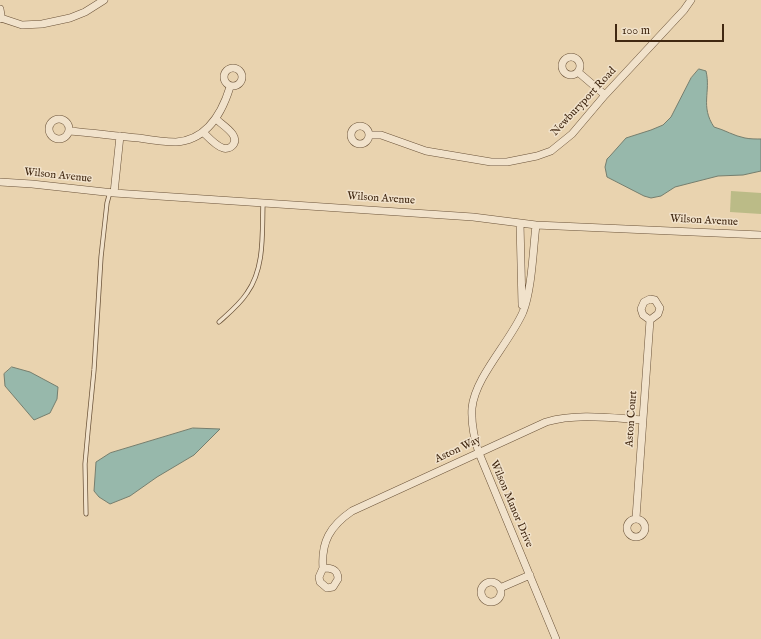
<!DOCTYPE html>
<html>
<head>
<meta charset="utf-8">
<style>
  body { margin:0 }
  #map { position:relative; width:761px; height:639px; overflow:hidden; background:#e9d3af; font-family:"IM FELL English",serif }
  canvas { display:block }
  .scale { position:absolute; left:615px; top:24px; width:109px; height:18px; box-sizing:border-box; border:2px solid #412812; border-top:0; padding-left:5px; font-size:12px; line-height:14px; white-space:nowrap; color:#412812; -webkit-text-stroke:3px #f1e2cb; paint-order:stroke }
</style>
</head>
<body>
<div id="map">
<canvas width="761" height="639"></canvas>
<div class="scale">100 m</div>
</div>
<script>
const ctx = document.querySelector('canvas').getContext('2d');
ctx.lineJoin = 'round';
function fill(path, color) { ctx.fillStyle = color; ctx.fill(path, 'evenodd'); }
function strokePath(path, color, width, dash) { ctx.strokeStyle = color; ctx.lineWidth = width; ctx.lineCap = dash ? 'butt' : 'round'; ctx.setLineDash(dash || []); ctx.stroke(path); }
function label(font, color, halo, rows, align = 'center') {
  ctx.font = font + ' "IM FELL English",serif'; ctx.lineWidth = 3; ctx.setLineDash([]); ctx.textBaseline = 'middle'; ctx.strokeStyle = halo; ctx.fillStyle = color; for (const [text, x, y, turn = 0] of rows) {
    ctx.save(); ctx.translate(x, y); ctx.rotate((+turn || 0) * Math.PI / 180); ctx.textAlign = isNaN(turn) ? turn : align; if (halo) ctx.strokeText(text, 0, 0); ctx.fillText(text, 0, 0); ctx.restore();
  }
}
fill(new Path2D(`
  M731,191L761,193V214L730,212Z`), '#bbbb87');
const water = new Path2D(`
  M699,69L706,71C711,92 700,106 714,127C725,130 734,136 745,138C750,139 756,139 761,139V171L743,175L718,176L675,187L661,196L651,198L644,196L607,177L605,167L607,159L610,156L626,138L651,130L663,125L671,117L691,78Z
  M12,367L30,372L58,387L57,399L50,413L34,420L5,386L4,374Z
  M193,428L220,429L194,455L157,477L130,496L110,504L99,497L94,491L96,462L110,453Z`);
fill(water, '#97b8ab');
strokePath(water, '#757e6e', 1);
const service = new Path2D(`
  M219,322C229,313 240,304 247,293C265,268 262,233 263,203
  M86,514L85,464L88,431L94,370L101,257L107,203L110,192`);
const minor = new Path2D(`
  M0,9L1,15L0,19
  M1,18L22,25L42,24L70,18L85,12L104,0
  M562 66a9 9 0 1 1 18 0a9 9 0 1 1-18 0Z
  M224 77a9 9 0 1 1 18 0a9 9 0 1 1-18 0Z
  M578,72L605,95
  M49 129a10 10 0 1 1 20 0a10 10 0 1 1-20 0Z
  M351 135a9 9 0 1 1 18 0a9 9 0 1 1-18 0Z
  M69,131C92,133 116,136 139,138C151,140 164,142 176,142C207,140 222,113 230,87
  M203,132C208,137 216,146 223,148C226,149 230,148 232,146C242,136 222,125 216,119
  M370,135H381L426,151L491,162H507L537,156L551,151L572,134L605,95L684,10L691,0
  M0,182L32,184L114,193L473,217L536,225L761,235
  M114,193L120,136
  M520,223L522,305
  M536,225C533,250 532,289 523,312C510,342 475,377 472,408C471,424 474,438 479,453L556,639
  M650,299L655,300L660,308L658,314L650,320L643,315L641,309L644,302Z
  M636,518L650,320
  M627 528a9 9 0 1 1 18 0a9 9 0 1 1-18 0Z
  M323,568C321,542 330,526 352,511L546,422C577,413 611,418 643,420
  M323,568C331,568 338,569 338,579L333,587L327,588L320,582L319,577Z
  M481 592a10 10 0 1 1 20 0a10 10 0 1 1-20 0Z
  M500,588L530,575`);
strokePath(service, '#6b5339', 5);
strokePath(minor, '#6b5339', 8);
strokePath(service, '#f1e2cb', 3.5);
strokePath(minor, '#f1e2cb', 7);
label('11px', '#412812', '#f1e2cb', [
  ["Newburyport Road",584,102,-47],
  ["Wilson Avenue",58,176,6],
  ["Wilson Avenue",381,199,4],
  ["Wilson Avenue",704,221,3],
  ["Aston Court",632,419,-86],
  ["Aston Way",458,450,-25],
  ["Wilson Manor Drive",511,504,67]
]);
</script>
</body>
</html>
